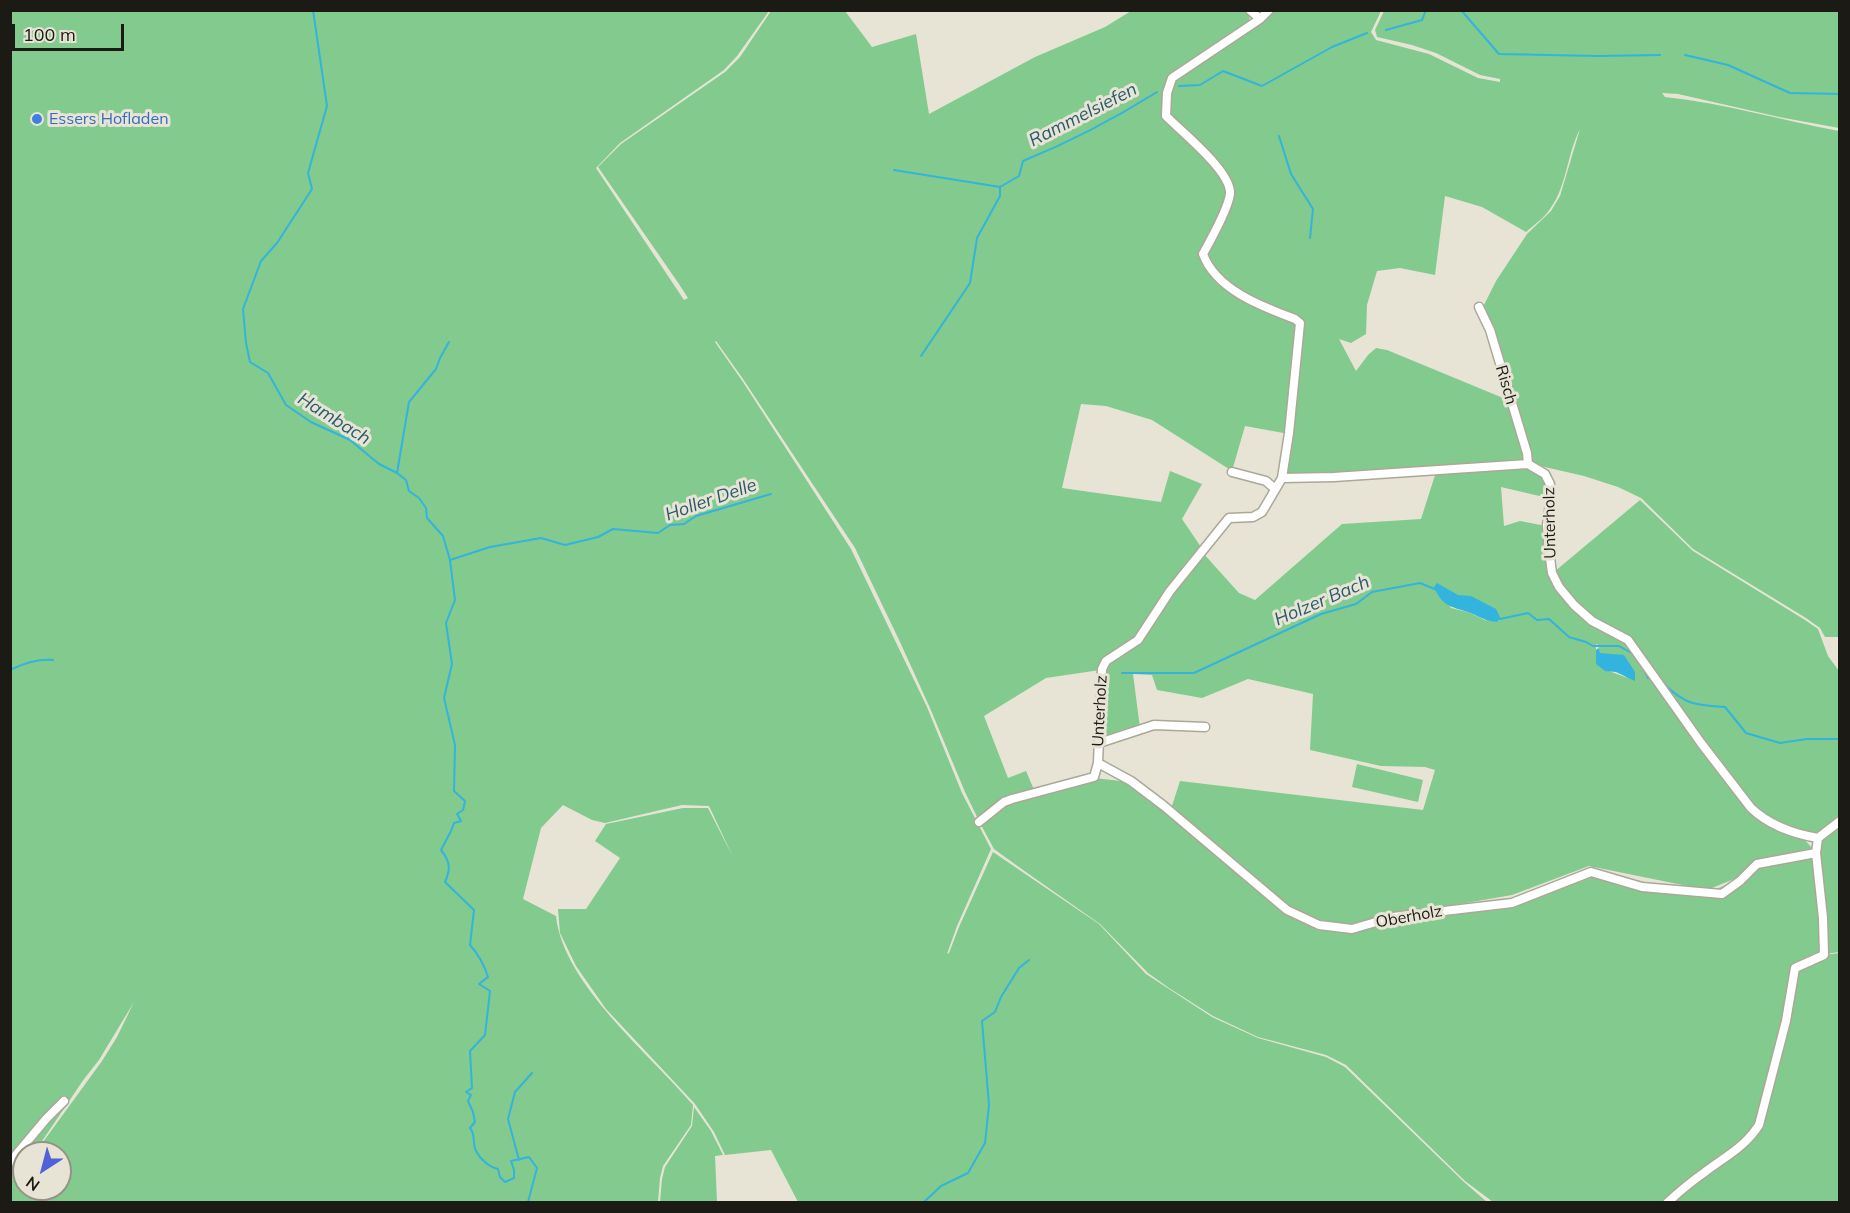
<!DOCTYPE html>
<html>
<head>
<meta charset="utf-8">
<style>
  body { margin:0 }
  #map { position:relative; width:1850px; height:1213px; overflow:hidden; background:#e7e4d5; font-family:Mulish,sans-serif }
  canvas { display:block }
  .frame { position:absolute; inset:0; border:12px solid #1b1a15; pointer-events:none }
  .north { position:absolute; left:12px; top:1141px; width:60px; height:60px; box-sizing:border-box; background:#e7e4d5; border:2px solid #959388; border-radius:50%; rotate:216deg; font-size:16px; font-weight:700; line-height:24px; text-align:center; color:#1b1a15 }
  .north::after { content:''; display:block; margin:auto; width:21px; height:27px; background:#5261d7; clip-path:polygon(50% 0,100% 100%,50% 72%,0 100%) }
  .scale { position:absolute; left:12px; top:24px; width:112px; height:27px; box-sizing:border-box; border:3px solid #1b1a15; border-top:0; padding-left:8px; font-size:18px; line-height:21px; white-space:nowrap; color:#1b1a15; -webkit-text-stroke:4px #e7e4d5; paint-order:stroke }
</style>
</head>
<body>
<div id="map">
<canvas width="1850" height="1213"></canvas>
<div class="frame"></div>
<div class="north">N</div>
<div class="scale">100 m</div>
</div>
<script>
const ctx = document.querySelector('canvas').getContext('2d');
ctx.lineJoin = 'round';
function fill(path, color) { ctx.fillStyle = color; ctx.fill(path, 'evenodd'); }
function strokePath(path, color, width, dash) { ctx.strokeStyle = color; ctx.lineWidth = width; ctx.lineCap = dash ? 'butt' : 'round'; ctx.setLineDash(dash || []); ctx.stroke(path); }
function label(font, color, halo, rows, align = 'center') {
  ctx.font = font + ' Mulish,sans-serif'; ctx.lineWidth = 6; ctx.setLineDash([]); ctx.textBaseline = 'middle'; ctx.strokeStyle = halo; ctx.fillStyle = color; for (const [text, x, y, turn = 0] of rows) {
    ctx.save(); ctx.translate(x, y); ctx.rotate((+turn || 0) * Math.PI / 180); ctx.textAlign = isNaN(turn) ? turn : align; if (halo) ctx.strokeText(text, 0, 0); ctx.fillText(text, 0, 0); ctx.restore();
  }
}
fill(new Path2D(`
  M10,11H769L737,56L724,70L620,143L596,168L684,300L688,298L679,284L598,167L621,144L725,72L740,57L771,11H845L872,47L916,34L929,114L1035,57L1105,27L1131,11H1245L1250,17C1248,31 1226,40 1214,47L1216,50L1263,20L1273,11H1381L1371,32L1376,40L1429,54L1478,78L1500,82V79L1480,75L1436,53L1412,45L1377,37L1375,30L1384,11H1839V128L1779,117L1678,94L1662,93L1665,97C1723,103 1781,120 1839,131V637H1825L1820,628L1806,618L1693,549L1641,498L1618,487L1584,476L1536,465L1530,458L1512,401L1497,346L1483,307L1496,281L1527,234L1551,211L1560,196L1580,129C1567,154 1567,186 1550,209C1544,218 1534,225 1526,232L1482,207L1445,196L1435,275L1400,268L1377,271L1367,305L1366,334L1351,343L1339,339L1356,371L1368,355L1376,348L1387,350L1508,400L1525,453L1524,460L1518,462L1333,475L1283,477L1290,433L1301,324L1296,318L1253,302L1236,291L1209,266L1205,254C1212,239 1230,209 1231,194C1233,171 1189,137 1174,122L1172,123C1187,139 1231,172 1229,194C1227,209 1209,239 1202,253C1206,267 1210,270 1221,279C1245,302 1264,308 1294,320L1299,324L1289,434L1245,426L1232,471L1152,420L1106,406L1081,404L1062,488L1161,502L1170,471L1202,484L1182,519L1203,550L1170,589L1137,640L1105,661L1100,670L1046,678L984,716L1008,778L1026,771L1035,792L1003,800L978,819L965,792L930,708L900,642L855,548L743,379L716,341L715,342L743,382L851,549L927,707L962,793L991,849L957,926L947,954L949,953L959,927L993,852L1099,924L1146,974L1212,1017L1258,1038L1326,1057L1345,1067L1464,1182L1487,1202H798L771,1150L725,1155L714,1132L695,1104L606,1009L576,966L560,933L558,909H586L620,858L595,841L606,824L683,808H708L733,857L709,806L682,805L605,823L592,820L563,805L541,828L523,899L556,916C563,984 650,1054 693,1105L691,1125L663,1166L660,1178L658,1202H11ZM134,1002L117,1037L102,1061L35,1153H60V1189H24V1153H34L84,1079L99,1060Z
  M1527,467L1536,471L1547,482L1548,498L1501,487L1504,526L1520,521L1546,526L1547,562L1574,606L1628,641L1746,806L1802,837L1812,848L1811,849L1763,858L1739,877L1707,890L1589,866L1512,895L1437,908L1351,929L1319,926L1288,909L1171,809L1180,781L1423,810L1435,770L1425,767L1381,766L1310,750L1313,694L1248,679L1202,698L1157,690L1152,675L1133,674L1140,728L1100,741L1107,662L1139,641L1171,592L1203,553L1239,593L1255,600L1342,524L1421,519L1436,472ZM1438,584L1458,596L1487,621L1468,612L1451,608ZM1596,644L1598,645L1600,653L1627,678C1616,673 1606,671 1596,663Z
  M1640,500L1693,551L1805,620L1818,629L1828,656L1839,671V818L1823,831L1811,834L1788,828L1753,808L1630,640L1592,620L1575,605L1554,572Z
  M1357,764L1423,780L1418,802L1352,787Z
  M1094,778L1130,782L1287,911L1317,930L1351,933L1437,913L1513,898L1590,871L1655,884L1709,892L1740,879L1764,860L1813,857L1823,954L1794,968L1762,1112L1751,1135L1666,1202H1493L1465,1181L1346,1065L1326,1055L1258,1037L1213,1016L1169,988L1148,973L1100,924L1023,870L994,849L980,823L1005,803Z
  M1839,823V952L1825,954L1819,853L1823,839Z
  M1839,953V1202H1670L1752,1138L1796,969L1824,955Z
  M694,1107L711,1131L723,1155L715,1156L717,1202H660L662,1179L665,1167L692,1126Z`), '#82ca8e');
fill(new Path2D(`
  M1437,583L1458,595L1471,596L1496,609L1500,617L1497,622C1486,621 1478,616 1468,612C1450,606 1443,607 1434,587Z
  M1599,648L1600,653L1624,655L1635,672V681L1616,672L1605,671L1596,664V650Z`), '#32b4de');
strokePath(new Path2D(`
  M313,10L327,106L308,173L312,189L277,243L261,261L243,309L246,343L250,362L268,373L286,405L311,422L350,440L379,464L397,473L406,480L409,491L419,498L426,508L427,518L443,536L450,560L455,600L446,623L452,664L444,698L455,745L454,791L465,801L463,810L457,814L461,821L454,823L451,831L441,850C450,861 451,869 445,882L474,910L470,945C479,955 484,964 488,977L479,984L490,991L485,1035L470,1051L472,1088L466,1092L471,1095L468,1101L473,1112L475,1122L470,1128C476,1135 472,1143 476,1151C480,1159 489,1167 498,1169L500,1177L505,1182L514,1178V1170L511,1161L529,1157L537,1168L528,1202
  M1461,10L1499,54L1598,56L1660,55
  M1386,30L1422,20L1426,10
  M1685,55L1728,65L1790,93L1840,94
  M1179,86L1200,85L1223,71L1262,86L1332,47L1367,33
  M1279,136L1291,174L1313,209L1310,238
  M894,170L1000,187L1019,176L1023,161C1070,142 1114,119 1157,92
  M921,356L970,283L977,238L1000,196V188
  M397,473L409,402L436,369L440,358L449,342
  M450,560L490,547L541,538L565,545L598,537L613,529L658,533L670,525L684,524L696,516L771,494
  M1497,618L1500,619L1528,613L1537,620L1549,619L1569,637L1586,642L1593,646H1619L1635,655
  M1643,667L1648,678
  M10,670C25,663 37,659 53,660
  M1122,673H1194L1321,614L1356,604L1372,592L1420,583L1437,590
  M1665,685C1686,705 1696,705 1725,707L1746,733L1780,743L1807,739H1840
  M519,1160L508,1119L515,1092L532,1073
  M924,1202L941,1186L968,1173L985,1143L989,1105L982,1021L995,1012L1001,997L1019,968L1029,960`), '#32b4de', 2);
const street = new Path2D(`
  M1250,10L1260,19L1269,10
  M1260,19L1172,78L1167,93L1166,116C1182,132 1232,172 1230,194C1228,210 1211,239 1203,254C1216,290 1263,307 1295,319L1300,323L1289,433L1282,478
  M1479,307L1490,330L1527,453L1528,464
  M1232,472L1266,481L1275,489
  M1099,743L1154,725L1205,727
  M1098,763L1131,781L1164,806L1287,910L1319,925L1352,929L1393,917L1512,903L1591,872L1642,887L1722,894L1740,881L1757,864L1816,853L1818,838
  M979,822L1004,802L1012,799L1094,777L1098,763L1102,669L1106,661L1138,640L1170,591L1229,518L1253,517L1262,512L1282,478L1334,477L1528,464L1545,474L1550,484L1551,497L1547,525L1549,550L1552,573L1559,587L1574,605L1592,621L1628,640L1701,743L1751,808C1769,825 1794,834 1818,838
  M1818,838L1840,821
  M10,1162L46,1119L64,1101
  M1668,1202C1680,1191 1692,1181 1705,1172C1726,1156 1744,1148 1759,1125L1786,1021L1795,968L1824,955L1823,918L1816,853`);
strokePath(street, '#aba899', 11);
strokePath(street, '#fff', 8);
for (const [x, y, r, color] of [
  [37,119,6,"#3f7fe0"]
]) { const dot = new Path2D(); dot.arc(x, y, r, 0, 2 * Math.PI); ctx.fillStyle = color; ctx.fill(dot); strokePath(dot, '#e7e4d5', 2); }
label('16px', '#366cbe', '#e7e4d5', [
  ["Essers Hofladen",49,119]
], 'left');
label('16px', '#1b1a15', '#e7e4d5', [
  ["Risch",1506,385,74],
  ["Unterholz",1550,523,-91],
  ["Unterholz",1100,711,-87],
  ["Oberholz",1409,917,-10]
]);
label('italic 18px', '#285a6c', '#e7e4d5', [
  ["Rammelsiefen",1083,115,-27],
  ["Hambach",334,419,32],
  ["Holler Delle",711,500,-19],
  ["Holzer Bach",1322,601,-23]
]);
</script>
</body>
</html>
